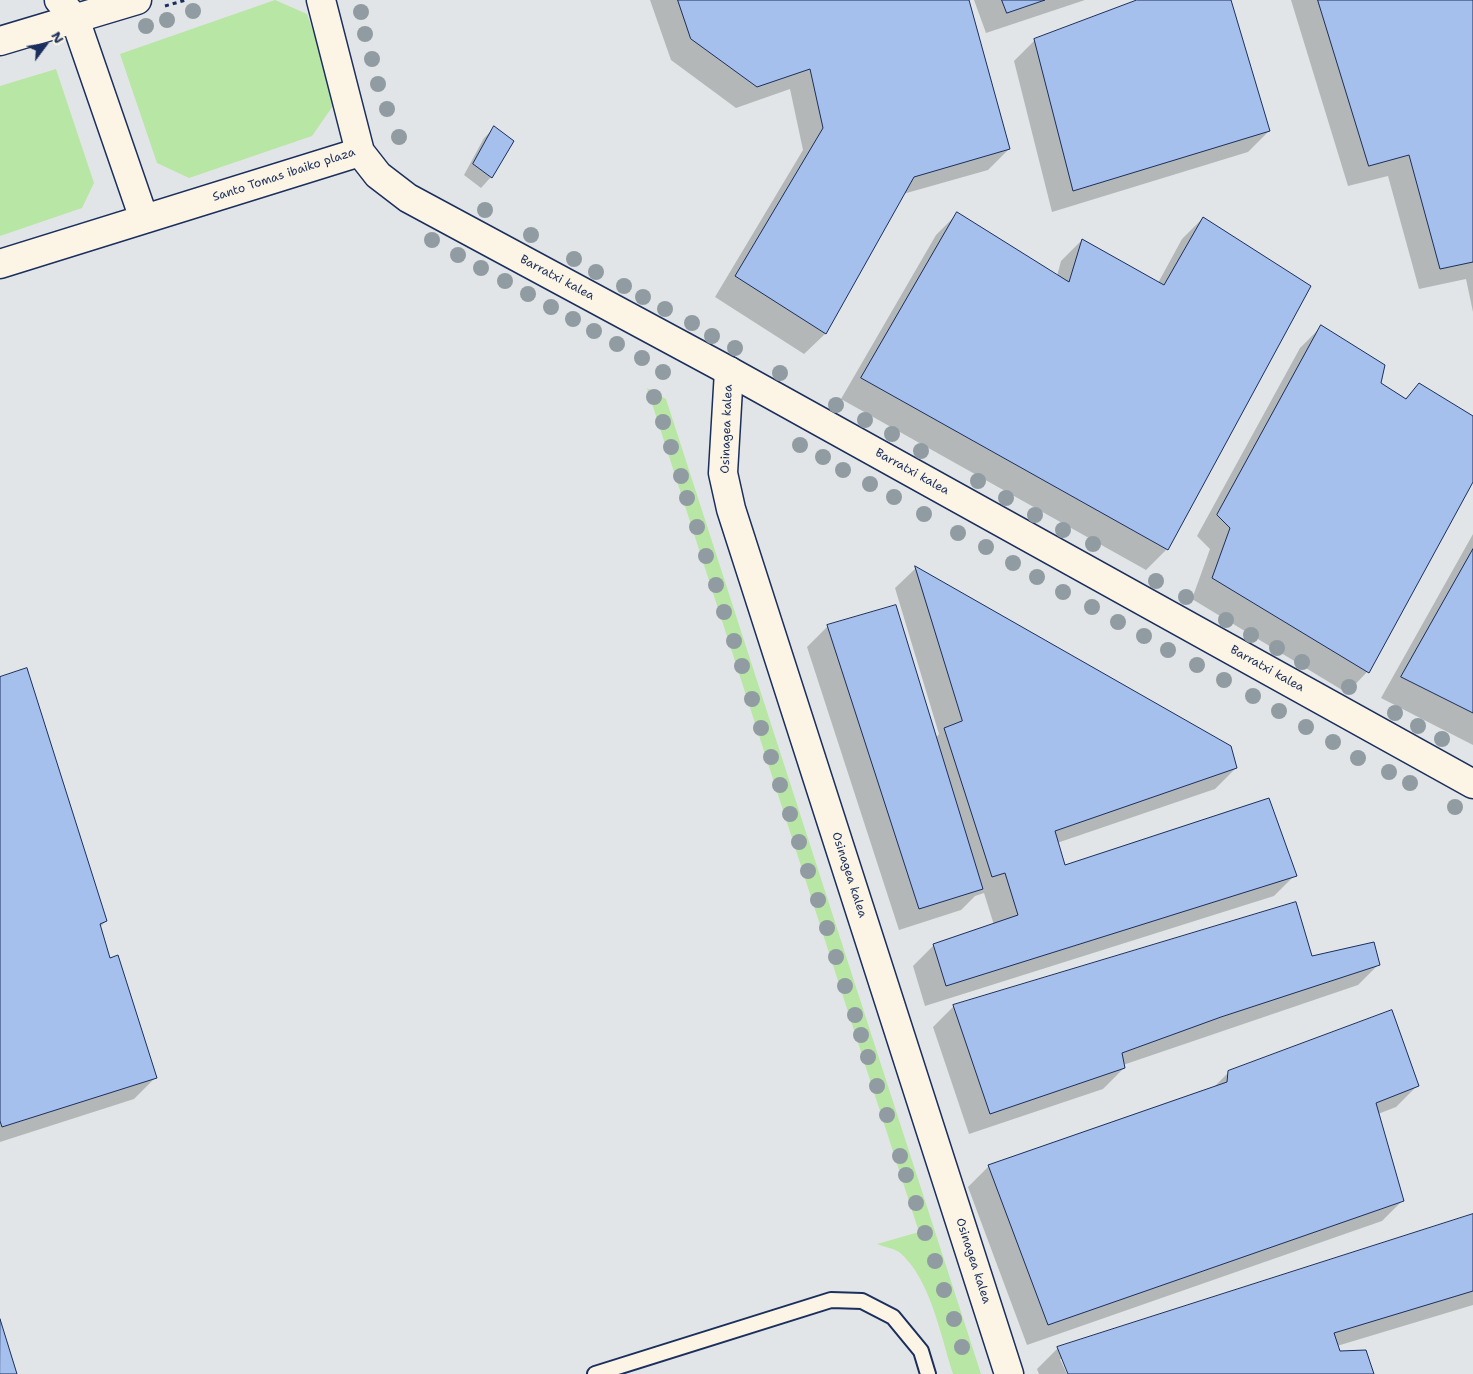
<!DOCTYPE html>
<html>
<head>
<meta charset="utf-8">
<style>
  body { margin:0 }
  #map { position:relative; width:1473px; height:1374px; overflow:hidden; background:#fcf5e5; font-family:"Shantell Sans",sans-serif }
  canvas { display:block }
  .north { position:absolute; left:20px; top:20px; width:50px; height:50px; -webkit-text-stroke:4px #fcf5e5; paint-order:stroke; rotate:59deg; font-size:14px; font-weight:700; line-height:20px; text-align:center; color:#1b2f5e }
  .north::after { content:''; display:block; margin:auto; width:18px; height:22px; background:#1b2f5e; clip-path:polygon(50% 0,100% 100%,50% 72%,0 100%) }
</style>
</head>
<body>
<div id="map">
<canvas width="1473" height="1374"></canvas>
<div class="north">N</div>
</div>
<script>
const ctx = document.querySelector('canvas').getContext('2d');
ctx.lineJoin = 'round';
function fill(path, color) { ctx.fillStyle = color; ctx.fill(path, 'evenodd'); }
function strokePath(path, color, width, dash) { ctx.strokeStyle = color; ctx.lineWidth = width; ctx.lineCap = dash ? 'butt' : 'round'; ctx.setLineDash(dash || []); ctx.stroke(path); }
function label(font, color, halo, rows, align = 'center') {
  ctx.font = font + ' "Shantell Sans",sans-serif'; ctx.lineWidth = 4; ctx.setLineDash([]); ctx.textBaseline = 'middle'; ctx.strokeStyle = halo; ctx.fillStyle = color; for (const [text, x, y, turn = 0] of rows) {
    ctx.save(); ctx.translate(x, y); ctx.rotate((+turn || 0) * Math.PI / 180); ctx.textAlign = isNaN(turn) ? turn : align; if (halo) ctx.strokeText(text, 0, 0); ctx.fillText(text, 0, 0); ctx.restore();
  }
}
fill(new Path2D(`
  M0,0H1473V1374H0Z`), '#e2e5e7');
fill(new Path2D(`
  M275,0L307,14L337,100L312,136L189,178L157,163L120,54Z
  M56,69L94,183L82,208L0,236V86Z
  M647,388L666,399L981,1374H953C941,1337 930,1277 899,1252C893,1248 884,1247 877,1244L919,1232Z`), '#b8e6a4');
fill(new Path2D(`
  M650,0H967L1009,149L988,170L903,194L825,334L804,354L715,297L803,150L790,89L736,108L671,60Z
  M974,0H1085L986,33Z
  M1141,0H1229L1269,131L1248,152L1052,212L1014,61L1035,40Z
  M1291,0H1473V312L1466,279L1419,289L1388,176L1348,186Z
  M494,128L491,177L481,188L464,175L484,138Z
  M957,214L1057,276L1061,261L1082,240L1158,283L1182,239L1203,218L1167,549L1146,570L841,399L936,235Z
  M1321,327L1379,384L1404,400L1419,385L1473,417V479L1367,672L1347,693L1192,599L1210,549L1197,536L1300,348Z
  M1473,534V745L1381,698Z
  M916,568L1236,768L1215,789L1057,843L1064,866L1295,875L1274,896L925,1006L913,966L934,945L994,925L984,893L975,896L961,910L899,930L807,647L828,626L936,738L939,734L895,588Z
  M0,678L106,921L99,928L109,960L155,1078L134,1099L0,1142Z
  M1312,957L1379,964L1358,985L1123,1065L1124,1068L1103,1089L969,1134L933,1027L954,1006Z
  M1229,1072L1417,1086L1396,1107L1378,1114L1403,1200L1382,1221L1027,1345L968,1187L989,1166L1212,1089Z
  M1473,1216V1305L1337,1346L1339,1353L1373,1374H1070L1063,1359H1060L1067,1374H1039L1037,1369L1058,1348Z`), '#0003');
const building = new Path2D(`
  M678,0H969L1010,149L914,177L826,334L735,276L823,128L810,69L757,87L691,39Z
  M1002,0H1045L1007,13Z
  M1137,0H1231L1270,131L1073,191L1034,39Z
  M1318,0H1473V262L1440,269L1409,155L1369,166Z
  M494,126L514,141L492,178L473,164Z
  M957,212L1069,282L1082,239L1164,285L1203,217L1311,286L1168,550L861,378Z
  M1321,325L1385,365L1381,383L1406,399L1419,383L1473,416V482L1369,673L1212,578L1230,528L1217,515Z
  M1473,549V713L1401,677Z
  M915,566L1231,746L1237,768L1055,831L1065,865L1269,798L1297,876L946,986L933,944L1018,915L1005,873L992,877L944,728L962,721Z
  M896,605L983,889L919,909L827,625Z
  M27,668L107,921L100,924L110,958L118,955L157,1078L2,1127L0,1121V677Z
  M1296,902L1312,956L1374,942L1380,965L1221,1017L1122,1053L1125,1068L990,1114L953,1005Z
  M1392,1010L1419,1086L1376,1103L1404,1201L1048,1325L988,1165L1227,1082L1228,1071Z
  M1473,1214V1291L1334,1333L1340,1351L1366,1350L1374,1374H1068L1057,1347Z
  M0,1319L17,1374H0Z`);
fill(building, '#a6c0ed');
strokePath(building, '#1b2f5e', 1);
const lane = new Path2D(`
  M595,1374L831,1300L862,1301L893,1317L921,1351L928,1374`);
const street = new Path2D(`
  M729,371L723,473L731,509L1009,1374`);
const secondary = new Path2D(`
  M59,0L75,19L144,219
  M321,0L360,152L378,175L408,198L729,371L1473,784
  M0,264L360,152`);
const primary = new Path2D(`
  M0,41L137,0`);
strokePath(lane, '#1b2f5e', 18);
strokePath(street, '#1b2f5e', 31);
strokePath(secondary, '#1b2f5e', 31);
strokePath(primary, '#1b2f5e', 31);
strokePath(new Path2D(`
  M165,6L186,0`), '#1b2f5e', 3, [4, 4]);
strokePath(lane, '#fcf5e5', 14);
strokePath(street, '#fcf5e5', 28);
strokePath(secondary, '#fcf5e5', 28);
strokePath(primary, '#fcf5e5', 28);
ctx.fillStyle = '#919ca2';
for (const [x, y] of [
  [193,11],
  [361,12],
  [167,20],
  [146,26],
  [365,34],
  [372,59],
  [378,84],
  [387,109],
  [399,137],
  [485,210],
  [531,235],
  [432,240],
  [458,255],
  [574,259],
  [481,268],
  [596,272],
  [505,281],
  [624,286],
  [528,294],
  [643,297],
  [551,307],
  [665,309],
  [573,319],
  [692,323],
  [594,331],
  [712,336],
  [617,344],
  [735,348],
  [642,358],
  [663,372],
  [780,373],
  [654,397],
  [836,405],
  [865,420],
  [663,422],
  [892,434],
  [800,445],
  [671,447],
  [921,451],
  [823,457],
  [843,470],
  [681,476],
  [978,481],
  [870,484],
  [894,497],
  [687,498],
  [1006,498],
  [924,514],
  [1035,515],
  [697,527],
  [1063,530],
  [958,533],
  [1093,544],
  [986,547],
  [706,556],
  [1013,563],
  [1037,577],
  [1156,581],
  [716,585],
  [1063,592],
  [1186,597],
  [1092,607],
  [724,612],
  [1226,620],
  [1118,622],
  [1251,635],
  [1144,636],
  [734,641],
  [1277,648],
  [1168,650],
  [1302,662],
  [1197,665],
  [742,666],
  [1224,680],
  [1349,687],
  [1253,696],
  [752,699],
  [1279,711],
  [1395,713],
  [1418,726],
  [1306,727],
  [761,728],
  [1442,739],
  [1333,742],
  [771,757],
  [1358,758],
  [1389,772],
  [1410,783],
  [780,785],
  [1455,807],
  [790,814],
  [799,842],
  [808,871],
  [818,900],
  [827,928],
  [836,957],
  [845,986],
  [855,1015],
  [861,1035],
  [868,1057],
  [877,1086],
  [887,1115],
  [900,1156],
  [906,1175],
  [916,1203],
  [925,1233],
  [935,1261],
  [944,1290],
  [954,1319],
  [962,1347]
]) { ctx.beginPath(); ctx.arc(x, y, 8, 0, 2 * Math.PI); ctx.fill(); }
label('12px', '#1b2f5e', '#fcf5e5', [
  ["Santo Tomas ibaiko plaza",284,175,-18],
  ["Barratxi kalea",557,278,28],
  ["Osinagea kalea",727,429,-88],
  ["Barratxi kalea",912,472,29],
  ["Barratxi kalea",1267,669,29],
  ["Osinagea kalea",849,875,72],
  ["Osinagea kalea",973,1261,72]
]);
</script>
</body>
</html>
